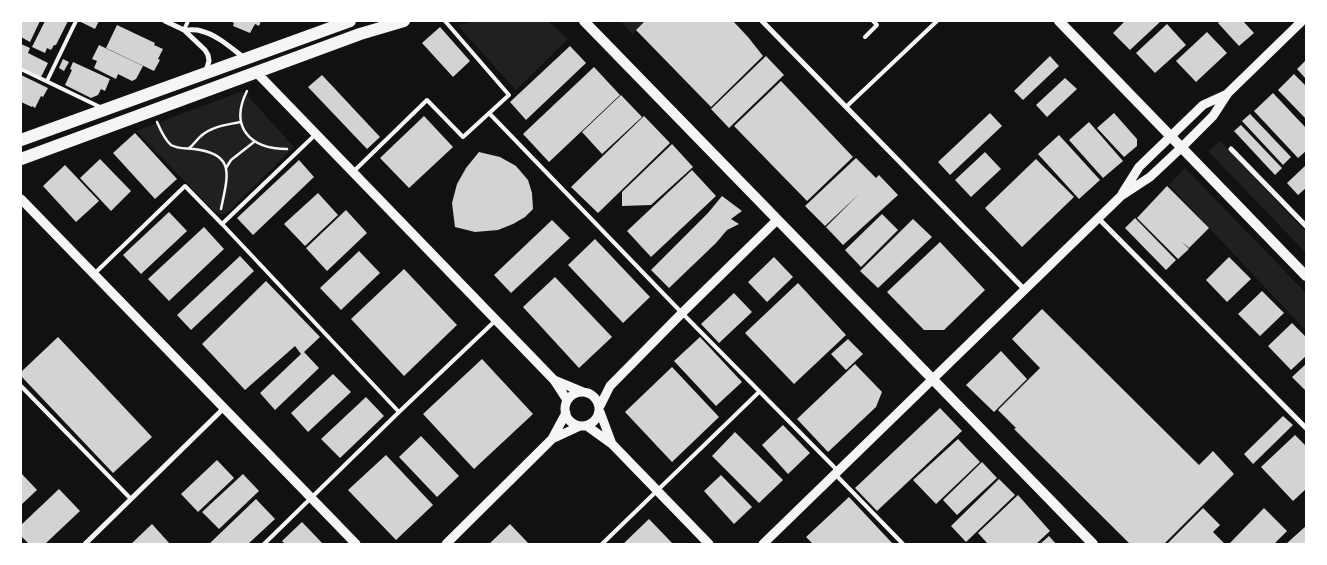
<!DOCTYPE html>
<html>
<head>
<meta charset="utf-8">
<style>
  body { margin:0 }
  #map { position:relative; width:1327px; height:565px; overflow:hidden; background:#111; font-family:"Archivo Narrow",sans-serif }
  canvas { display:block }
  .frame { position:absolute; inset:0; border:22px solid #fff; pointer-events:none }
</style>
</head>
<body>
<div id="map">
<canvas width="1327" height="565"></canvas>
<div class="frame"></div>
</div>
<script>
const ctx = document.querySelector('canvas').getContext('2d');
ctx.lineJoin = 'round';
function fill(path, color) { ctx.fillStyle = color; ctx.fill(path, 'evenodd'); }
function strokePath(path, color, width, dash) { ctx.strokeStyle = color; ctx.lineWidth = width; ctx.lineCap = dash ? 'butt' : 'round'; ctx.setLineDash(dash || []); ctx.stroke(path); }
fill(new Path2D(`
  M474,21H548L568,39L516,90L458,26Z
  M621,21H646L636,30L633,35Z
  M240,92H244L294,147L228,212C224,215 221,215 216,213L136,131Z
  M1220,141L1306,232V253L1208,151Z
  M1185,168L1306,293V331L1169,185Z`), '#202020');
fill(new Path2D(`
  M21,21H40L30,42L21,37Z
  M45,21H68L56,45H54L51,50L47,48L45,53L32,47Z
  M79,21H99L95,29Z
  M230,21H261L259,26L255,24L250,33L233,26L234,23Z
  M645,21H733L748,37L763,56L711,107L636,30Z
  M1125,21H1161L1130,50L1113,33Z
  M1220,21H1243L1254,33L1239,46L1218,23Z
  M1167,24L1186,45L1155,73L1136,53Z
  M117,25L155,43L154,45L163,49L158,59L160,60L154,71L106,48Z
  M440,27L470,61L453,77L422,43Z
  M1207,32L1227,53L1196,82L1176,61Z
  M21,44L30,48L28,53L48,63L41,77L21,67Z
  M99,45L143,66L136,79L132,81L118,74L116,79L94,68L97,61L92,59Z
  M570,46L586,63L526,120L510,102Z
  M766,56L784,75L729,128L711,109Z
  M1050,56L1059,66L1023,100L1014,91Z
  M63,59L69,62L64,71L59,68Z
  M1306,60V79L1297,69Z
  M73,62L110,79L105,91L101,89L98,95L91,98L65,85L72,70L70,69Z
  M594,67L620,95L549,162L523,134Z
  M1294,74L1306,86V119L1278,90Z
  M21,75L48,88L43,97L41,96L35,108L32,106V107L21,102Z
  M322,75L380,137L367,149L308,87Z
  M1065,78L1077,89L1047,117L1036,105Z
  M781,81L853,157L807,201L734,126Z
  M1273,93L1306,128V151L1298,158L1254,111Z
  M621,95L642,117L602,154L582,132Z
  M990,113L1002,126L950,175L938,162Z
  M1114,113L1137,139V146L1124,157L1097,128Z
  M1250,114L1291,157L1283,165L1242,121Z
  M424,116L453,147L409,188L380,158Z
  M644,116L670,143L598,213L571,187Z
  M1089,122L1123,161L1103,178L1069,140Z
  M1241,125L1282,168L1275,175L1234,131Z
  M135,133L177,179L155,199L113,153Z
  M1059,135L1100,180L1079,199L1038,154Z
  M672,144L693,167L651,205L622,206V192Z
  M479,152L500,157L516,166L528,180L532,193L533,209L525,217L513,224L498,230L475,232L455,227L452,203L457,184L466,168Z
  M985,152L1001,169L971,197L955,180Z
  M856,158L876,178L879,175L898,195L843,245L826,227L859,194L825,226L805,206Z
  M100,159L131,191L111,211L80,178Z
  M1036,159L1074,197L1022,247L985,208Z
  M299,160L314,177L253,235L237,218Z
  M65,165L99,201L76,222L43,186Z
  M1306,165V188L1298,195L1287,183Z
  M692,170L716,196L651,257L627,231Z
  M1167,186L1209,228L1189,248L1182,242L1189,249L1178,259L1137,218Z
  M318,193L338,215L305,246L284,224Z
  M722,196L742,211L731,219L739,224L727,230L716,243L669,288L651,270L708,213Z
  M346,210L367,233L327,271L306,248Z
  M169,212L187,231L141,274L123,255Z
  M882,214L898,230L861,267L845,250Z
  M1135,218L1176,260L1166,270L1125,228Z
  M913,219L932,237L878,288L860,271Z
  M552,220L570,238L511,293L494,275Z
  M204,227L224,249L169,301L148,279Z
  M595,239L650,297L623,323L568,265Z
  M940,242L985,290L944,330H924L887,292Z
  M359,251L380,273L341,310L320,288Z
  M240,256L254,271L191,330L177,315Z
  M774,257L793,277L767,302L748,282Z
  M1229,257L1251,279L1227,302L1206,280Z
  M404,269L457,325L404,376L351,319Z
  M555,277L612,337L579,368L523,307Z
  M266,281L320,337L304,352L319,368L275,410L260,393L301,354L295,346L245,390L202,344Z
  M798,283L846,335L794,384L745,333Z
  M1262,291L1284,313L1260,336L1238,314Z
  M734,293L752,312L719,343L701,324Z
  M1042,309L1199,465L1213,451L1234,474L1164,544H1130L1014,429L1016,428L998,410L1040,368L1012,339Z
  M1292,323L1306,337V356L1291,370L1268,346Z
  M58,337L152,437L113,473L21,376V372Z
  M700,337L742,382L716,406L674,361Z
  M848,339L863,354L846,370L831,354Z
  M1001,351L1027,379L994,412L966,385Z
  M482,359L533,414L474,469L423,414Z
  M855,364L882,392L876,407L828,452L797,419Z
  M1306,364V391L1292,377Z
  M672,367L719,417L672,462L625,412Z
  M333,374L351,392L308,432L291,413Z
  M366,397L384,416L340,458L321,439Z
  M940,408L962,431L877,511L855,488Z
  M1283,416L1293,425L1253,464L1244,454Z
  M783,425L810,453L788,474L762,445Z
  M735,432L783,480L759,503L712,456Z
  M1295,435L1306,446V489L1293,501L1261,467Z
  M421,436L459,476L437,497L399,457Z
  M958,439L980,462L936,504L913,480Z
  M386,455L433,505L396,540L348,490Z
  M217,460L234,478L198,512L181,494Z
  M982,462L997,478L957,515L943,500Z
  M21,473L37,490L21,505Z
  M243,474L259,491L219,529L202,512Z
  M721,475L752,507L734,524L704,491Z
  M999,479L1015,495L966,542L951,526Z
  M59,489L80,511L45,544H29L21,536V525Z
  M1018,495L1050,531L1036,544H988L978,533Z
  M849,497L893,544H813L806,537Z
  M256,499L275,519L248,544H209Z
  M1203,508L1220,525L1213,532L1225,544H1167Z
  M1264,508L1287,531L1274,544H1229Z
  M649,519L673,544H623Z
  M302,522L323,544H285L282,541Z
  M152,524L170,544H131Z
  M510,524L529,544H489Z
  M1306,526V544H1286Z
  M1049,536L1056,544H1040Z`), '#d3d3d3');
strokePath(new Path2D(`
  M247,91C229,127 250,149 287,149
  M157,122C160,129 165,140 171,145C178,149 186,148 194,149C236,154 228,175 221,209
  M189,148C194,145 196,140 201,136C212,126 227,125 240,122
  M226,168L231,160L254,142`), '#f5f5f5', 2.5);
strokePath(new Path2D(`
  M184,30L188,21
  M865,37L877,25L873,21
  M21,69L100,107
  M47,81L76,21
  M846,107L937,21
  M489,113L682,313L838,471
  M353,172L427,100L463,137L509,95L445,21
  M222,224L399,412
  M94,274L185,186L222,224L316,134
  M21,386L131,499
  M835,474L903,544
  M264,544L399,412L496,320
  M602,544L759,392`), '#f5f5f5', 4);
strokePath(new Path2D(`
  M165,21L184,30L205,50L208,55L209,61L206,71
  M762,21L1025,290
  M184,30C190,30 196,29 201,31C217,35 230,47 243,57
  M1231,149L1306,226
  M1098,218L1306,428
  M85,544L224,408`), '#f5f5f5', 5);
strokePath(new Path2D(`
  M256,72L554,380L567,400
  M1122,194L1139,167L1203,105L1227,94
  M21,199L356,544
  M554,380L583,392
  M565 409a17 17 0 1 1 34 0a17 17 0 1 1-34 0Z
  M600,406L610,386L682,313L777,220
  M600,412L612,444
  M587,426L612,444L709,544
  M552,439L580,426
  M446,544L552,439L566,413
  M763,544L1121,196L1150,177L1182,147L1213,116L1228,93L1302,21`), '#f5f5f5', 9);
strokePath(new Path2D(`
  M584,21L1093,544
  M1059,21L1306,276`), '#f5f5f5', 10);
strokePath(new Path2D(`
  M21,140L350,21
  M21,159L360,34L404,21`), '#f5f5f5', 12);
</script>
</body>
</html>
